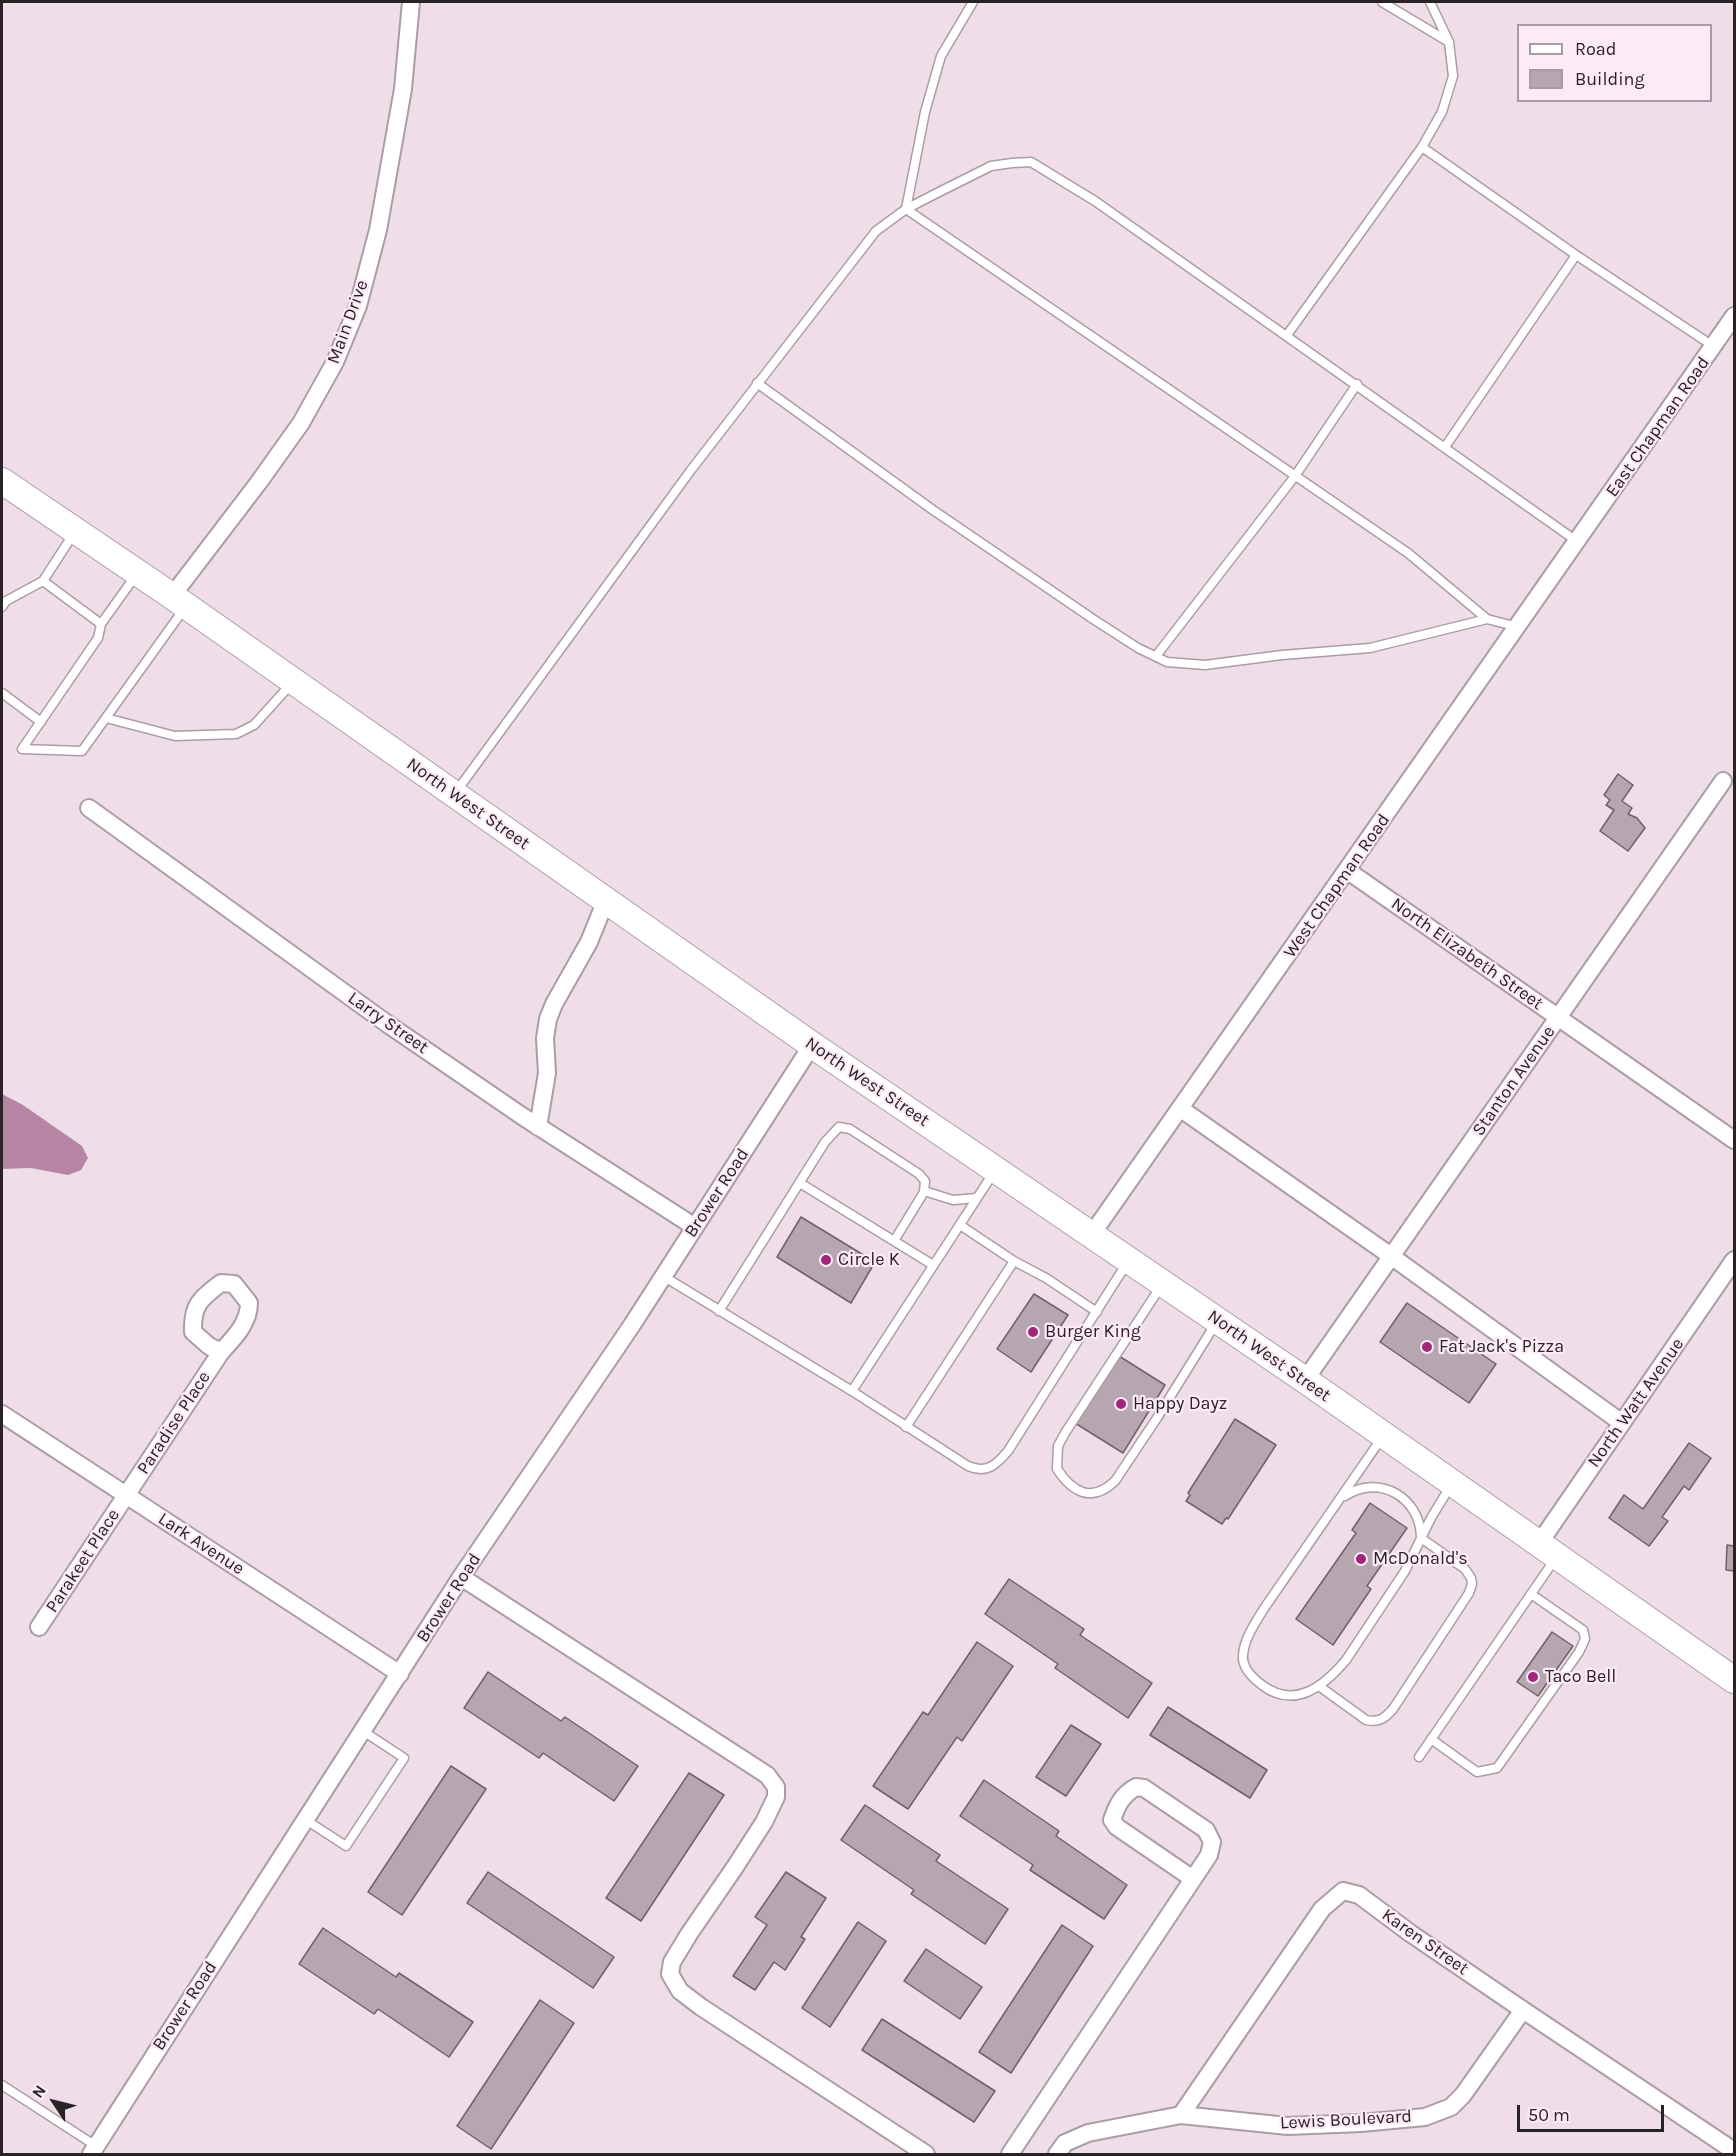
<!DOCTYPE html>
<html>
<head>
<meta charset="utf-8">
<style>
  body { margin:0 }
  #map { position:relative; width:1736px; height:2156px; overflow:hidden; background:#efdee8; font-family:Karla,sans-serif }
  canvas { display:block }
  .frame { position:absolute; inset:0; border:3px solid #292326; pointer-events:none }
  .legend { position:absolute; left:1517px; top:24px; width:195px; height:78px; box-sizing:border-box; background:#fcebf5; border:2px solid #a89ba2; margin:0; padding:8px 10px; list-style:none; font-size:18px; color:#292326 }
  .legend li { display:flex; align-items:center; gap:12px; height:30px }
  .legend b { width:30px; border:2px solid #a89ba2 }
  .north { position:absolute; left:24px; top:2072px; width:60px; height:60px; -webkit-text-stroke:4px #fcebf5; paint-order:stroke; rotate:305deg; font-size:16px; font-weight:700; line-height:24px; text-align:center; color:#292326 }
  .north::after { content:''; display:block; margin:auto; width:21px; height:27px; background:#292326; clip-path:polygon(50% 0,100% 100%,50% 72%,0 100%) }
  .scale { position:absolute; left:1517px; top:2105px; width:147px; height:27px; box-sizing:border-box; border:3px solid #292326; border-top:0; padding-left:8px; font-size:18px; line-height:21px; white-space:nowrap; color:#292326; -webkit-text-stroke:4px #fcebf5; paint-order:stroke }
</style>
</head>
<body>
<div id="map">
<canvas width="1736" height="2156"></canvas>
<div class="frame"></div>
<ul class="legend">
<li><b style="height:8px;background:#fff"></b>Road</li>
<li><b style="height:16px;background:#b6a6b0"></b>Building</li>
</ul>
<div class="north">N</div>
<div class="scale">50 m</div>
</div>
<script>
const ctx = document.querySelector('canvas').getContext('2d');
ctx.lineJoin = 'round';
function fill(path, color) { ctx.fillStyle = color; ctx.fill(path, 'evenodd'); }
function strokePath(path, color, width, dash) { ctx.strokeStyle = color; ctx.lineWidth = width; ctx.lineCap = dash ? 'butt' : 'round'; ctx.setLineDash(dash || []); ctx.stroke(path); }
function label(font, color, halo, rows, align = 'center') {
  ctx.font = font + ' Karla,sans-serif'; ctx.lineWidth = 4.5; ctx.setLineDash([]); ctx.textBaseline = 'middle'; ctx.strokeStyle = halo; ctx.fillStyle = color; for (const [text, x, y, turn = 0] of rows) {
    ctx.save(); ctx.translate(x, y); ctx.rotate((+turn || 0) * Math.PI / 180); ctx.textAlign = isNaN(turn) ? turn : align; if (halo) ctx.strokeText(text, 0, 0); ctx.fillText(text, 0, 0); ctx.restore();
  }
}
fill(new Path2D(`
  M2,1094L23,1105L82,1146L88,1158L81,1170L68,1175L31,1168L2,1169Z`), '#b685a3');
const building = new Path2D(`
  M1618,774L1633,785L1622,801L1632,808L1628,814L1637,818L1645,828L1628,851L1600,831L1614,810L1606,805L1610,800L1604,795Z
  M801,1217L875,1262L851,1303L777,1257Z
  M1034,1294L1068,1315L1031,1372L997,1349Z
  M1407,1303L1496,1364L1469,1403L1380,1342Z
  M1119,1356L1165,1385L1123,1453L1075,1423Z
  M1235,1419L1276,1445L1228,1519L1226,1518L1222,1524L1186,1501L1190,1495L1188,1493Z
  M1689,1443L1711,1458L1689,1490L1684,1486L1662,1517L1668,1521L1649,1546L1609,1518L1624,1495L1643,1509Z
  M1370,1503L1407,1528L1367,1586L1371,1589L1333,1645L1296,1619L1356,1533L1352,1530Z
  M1727,1545L1734,1546V1571L1726,1570Z
  M1009,1579L1084,1629L1080,1635L1152,1683L1128,1718L1055,1668L1058,1664L985,1614Z
  M1552,1632L1573,1646L1538,1696L1517,1682Z
  M977,1642L1013,1666L962,1741L957,1737L908,1809L873,1786L923,1712L928,1715Z
  M488,1672L561,1721L565,1717L638,1766L614,1801L543,1753L539,1758L464,1708Z
  M1168,1707L1267,1770L1250,1798L1150,1735Z
  M1071,1725L1101,1744L1066,1796L1036,1777Z
  M451,1766L486,1789L402,1915L368,1892Z
  M689,1773L724,1795L641,1921L606,1898Z
  M984,1780L1059,1831L1056,1836L1127,1885L1104,1919L1030,1870L1033,1865L960,1816Z
  M865,1805L940,1855L936,1861L1008,1909L985,1944L911,1894L914,1890L841,1840Z
  M488,1872L614,1957L593,1988L467,1903Z
  M786,1872L826,1898L801,1937L805,1939L785,1970L774,1962L755,1990L733,1976L767,1925L755,1917Z
  M858,1922L886,1941L830,2027L802,2008Z
  M1062,1925L1093,1946L1011,2073L979,2052Z
  M323,1928L396,1977L399,1973L473,2022L449,2057L378,2009L374,2014L299,1964Z
  M926,1949L982,1987L960,2019L904,1981Z
  M540,2000L574,2023L491,2149L457,2126Z
  M882,2019L995,2091L974,2122L862,2050Z`);
fill(building, '#b6a6b0');
strokePath(building, '#6f6069', 1.5);
const service = new Path2D(`
  M973,2L941,56L925,112L906,209L1408,553L1487,619L1518,627
  M1382,2L1449,42
  M1422,147L1576,255L1713,346
  M1287,335L1422,147L1442,112L1453,76L1449,42L1430,2
  M757,383L933,510L1093,619L1138,648L1167,662L1205,665L1282,655L1370,648L1487,619
  M1445,447L1576,255
  M136,575L101,624L98,638L22,749L82,751L184,609
  M43,581L101,624
  M2,607L6,601L43,581L74,533
  M1156,656L1295,476L1357,384
  M2,693L41,722
  M106,718L175,736L236,734L254,725L292,683
  M456,792L691,470L876,231L906,209L937,193L991,166L1012,163L1031,162L1095,201L1578,542
  M800,1183L894,1241
  M924,1191L953,1200L977,1198
  M1014,1261L1046,1278L1097,1312
  M663,1276L852,1391L994,1172
  M1161,1286L1065,1433L1058,1446L1057,1469C1073,1493 1092,1503 1115,1481L1157,1418L1216,1323
  M719,1311L825,1142L839,1127L850,1129L919,1174L925,1181L924,1192L894,1241L933,1265
  M852,1391L968,1466C987,1474 996,1465 1008,1451L1127,1263
  M906,1427L1014,1261L960,1225
  M1381,1439L1265,1607C1256,1622 1242,1641 1243,1659C1244,1670 1254,1679 1262,1685C1295,1710 1324,1686 1346,1660L1405,1571L1431,1518L1451,1485
  M1319,1686L1366,1720C1379,1723 1385,1718 1393,1709L1469,1593L1472,1584L1471,1578L1465,1569L1421,1538C1421,1498 1379,1473 1345,1496
  M1431,1739L1477,1772L1497,1768L1579,1652L1585,1639L1583,1630L1531,1594
  M1419,1757L1555,1559
  M306,1820L346,1846L404,1758L363,1731
  M2,2085L96,2146`);
const minor = new Path2D(`
  M172,596L259,482L301,423L335,362L358,306L378,230L403,89L411,2
  M89,808L389,1025L522,1116L695,1227
  M1348,871L1734,1140
  M1181,1109L1391,1256L1622,1423
  M538,1127L547,1073L545,1038L548,1019L554,1004L589,942L606,900
  M1092,1234L1734,316
  M221,1283L234,1284L249,1303C249,1323 234,1338 221,1352L209,1346L193,1332C192,1305 200,1299 221,1283Z
  M1305,1380L1723,781
  M2,1414L400,1674
  M1538,1545L1734,1260
  M461,1577L767,1775L776,1787V1797L764,1822L735,1867L689,1934L672,1962L670,1974L680,1991L701,2007L926,2154
  M39,1627L221,1352
  M1181,2115L1322,1909L1343,1891L1359,1895L1410,1933L1523,2010L1734,2151
  M91,2154L461,1577L632,1325L812,1045
  M1010,2154L1209,1855L1212,1842L1206,1830L1144,1788L1136,1787C1122,1795 1117,1805 1112,1820L1117,1827L1193,1879
  M1057,2154L1065,2143L1088,2133L1181,2115L1288,2126L1361,2123L1425,2117L1451,2107L1463,2095L1523,2010`);
const primary = new Path2D(`
  M2,481L172,596L812,1045L1305,1380L1734,1680`);
strokePath(service, '#ac9ca5', 11);
strokePath(minor, '#ac9ca5', 20);
strokePath(primary, '#ac9ca5', 28);
strokePath(service, '#fff', 8);
strokePath(minor, '#fff', 16);
strokePath(primary, '#fff', 26);
for (const [x, y, r, color] of [
  [826,1260,6,"#a0267e"],
  [1033,1332,6,"#a0267e"],
  [1427,1347,6,"#a0267e"],
  [1121,1404,6,"#a0267e"],
  [1361,1559,6,"#a0267e"],
  [1533,1677,6,"#a0267e"]
]) { const dot = new Path2D(); dot.arc(x, y, r, 0, 2 * Math.PI); ctx.fillStyle = color; ctx.fill(dot); strokePath(dot, '#fcebf5', 2); }
label('18px', '#292326', '#fcebf5', [
  ["Main Drive",348,322,-70],
  ["East Chapman Road",1658,427,-55],
  ["North West Street",468,804,35],
  ["West Chapman Road",1337,886,-55],
  ["North Elizabeth Street",1467,954,35],
  ["Larry Street",388,1023,35],
  ["Stanton Avenue",1514,1081,-55],
  ["North West Street",867,1082,34],
  ["Brower Road",717,1193,-57],
  ["North West Street",1269,1356,35],
  ["North Watt Avenue",1636,1403,-55],
  ["Paradise Place",174,1423,-57],
  ["Lark Avenue",201,1544,33],
  ["Parakeet Place",83,1561,-57],
  ["Brower Road",449,1598,-57],
  ["Karen Street",1425,1942,35],
  ["Brower Road",185,2006,-57],
  ["Lewis Boulevard",1346,2120,-3]
]);
label('18px', '#292326', '#fcebf5', [
  ["Circle K",838,1260],
  ["Burger King",1045,1332],
  ["Fat Jack's Pizza",1439,1347],
  ["Happy Dayz",1133,1404],
  ["McDonald's",1373,1559],
  ["Taco Bell",1545,1677]
], 'left');
</script>
</body>
</html>
